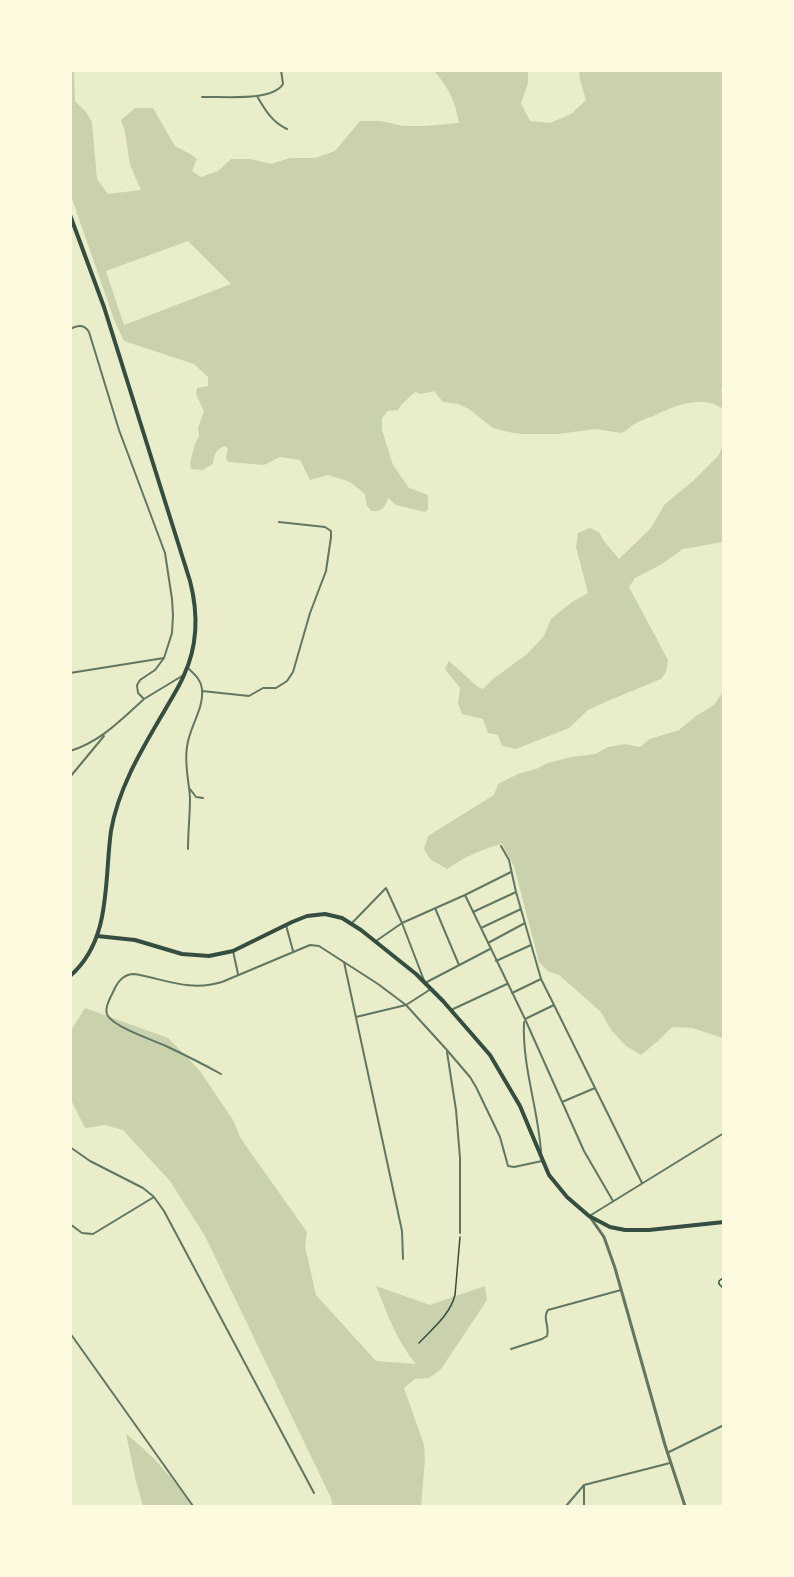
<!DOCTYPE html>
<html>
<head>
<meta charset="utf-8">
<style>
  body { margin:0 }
  #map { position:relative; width:794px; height:1577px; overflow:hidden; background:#e9edc9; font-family:"Asap Condensed",sans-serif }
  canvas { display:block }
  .frame { position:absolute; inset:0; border:72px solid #fefae0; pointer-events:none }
</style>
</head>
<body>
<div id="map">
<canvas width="794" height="1577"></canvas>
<div class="frame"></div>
</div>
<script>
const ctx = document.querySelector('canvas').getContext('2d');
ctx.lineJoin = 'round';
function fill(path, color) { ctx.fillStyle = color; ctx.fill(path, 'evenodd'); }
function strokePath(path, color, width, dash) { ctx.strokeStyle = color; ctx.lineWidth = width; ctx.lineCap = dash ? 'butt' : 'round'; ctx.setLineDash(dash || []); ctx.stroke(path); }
fill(new Path2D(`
  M70,71H74L75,101L86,112L92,122L97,179L108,194L141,190L130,165L125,132L121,120L135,108H153L175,146L192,155L197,159L192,171L201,177L218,171L231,159H251L271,164L290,158H315L335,151L360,121H381L403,126H425L459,123C456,103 448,86 434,71H528V83L521,103L530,121L550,123L571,114L586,100L580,80L579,71H723L724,383L721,391L723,394V409C702,393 672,407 651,417C645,419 639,421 633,425C629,427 627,431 621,433L595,429L558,434H522L508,432L493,428L469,409L458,404L443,402L434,391L421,394L415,392L402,404L398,410L388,411L382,418V430L393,465L409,488L428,495V509L425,512L396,505L388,498C385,507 382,512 371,511L367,506L365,494L350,482L328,475L310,480L300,460L280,457L264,465L228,462L226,458L228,448L225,446C215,449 214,456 213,464L202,470L191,469L190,463L195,444L199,436L198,428L204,411L196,394L197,388L208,386V377L194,364L124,341L115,322L71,196ZM188,241L231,284L124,325L106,271Z
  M723,445V542L683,549L662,564L635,578L629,587L668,660L666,672L661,679L610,700L588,710L569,728L516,749L502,746L498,735L488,733L483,719L462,714L458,703L460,688L445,669L449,661L478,687L483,689L493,679L527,654L544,636L551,619L572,602L588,593L576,547L578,533L590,528L599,532L604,541L619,559L650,529L665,504L693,481L719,455Z
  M723,692L724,988L722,992L723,1038L692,1028L672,1027L658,1041L641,1055L626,1046L611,1030L601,1012L559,975L548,971L539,962L514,866L502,844C482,849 464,857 447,869L430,859L424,849L428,836L494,795L498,784L518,774L536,769L548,763L571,757L595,754L608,747L625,744L640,747L650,739L679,730L696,716L714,705Z
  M85,1008L168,1038L185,1055L200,1071L233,1120L241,1139L307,1232L305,1246L316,1295L376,1361L416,1364C397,1342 387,1313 376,1286L430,1305L485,1286L487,1300L441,1369L429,1378L415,1379L404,1388L424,1445L425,1459L421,1506H333L331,1498L205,1236L170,1181L123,1130L105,1125L85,1128L71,1100L70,1032Z
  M126,1434C152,1454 174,1479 192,1506H143L135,1477Z`), '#cad2ad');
strokePath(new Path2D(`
  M724,1277L719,1281V1284L724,1289
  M419,1343C432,1329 450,1315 455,1295L460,1237`), '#344e41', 1.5);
strokePath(new Path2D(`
  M257,96C265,110 272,122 287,129
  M202,97C222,96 272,102 283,84L281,70
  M70,329C78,325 84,324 89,332L119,430L165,553L172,599L173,615L172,633L164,658L155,670L140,680L137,685L138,693L144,699L182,676
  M187,667C194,674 201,679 202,689C204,710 189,727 187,747C184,764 189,781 190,798C190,815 188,832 188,849
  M70,673L164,658
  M202,691L249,696L263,688H276L287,681L293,672L310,613L326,571L331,537V531L325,527L279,522
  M70,751C100,742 121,720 143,700
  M70,777L104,736
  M190,789L196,797L203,798
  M501,846L509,860L516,892L541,979
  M465,895L525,1019L584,1151L613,1201
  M435,908L459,965
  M473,912L516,892
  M352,923L386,888L402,923L425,983L490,949
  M286,925L293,951
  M481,928L521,909
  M376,941L402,923L465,895L511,872
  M488,943L525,923
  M233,951L238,974
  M496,961L531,945
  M344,962L402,1231L403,1259
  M512,993L541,979L554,1005L525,1019
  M554,1005L642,1183
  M451,1010L507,984
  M356,1017L406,1005L431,989
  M524,1022C522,1066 538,1108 541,1152
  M447,1052L456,1110L460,1158V1233
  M221,1074C203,1064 185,1055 166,1046C153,1040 116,1028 108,1016C103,1009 111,997 114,990C118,981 124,974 134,974C165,979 189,992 222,982L310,945L319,946L378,984L406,1005L446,1049L470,1077L476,1087L500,1137L508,1166L514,1167L542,1161
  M562,1102L595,1088
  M70,1147L90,1161L143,1188L153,1196
  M591,1215L724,1133
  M70,1224L82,1233L93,1234L154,1197L164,1211L314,1493
  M70,1333L193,1506
  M511,1349L542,1339L547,1336C550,1327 542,1317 548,1310L621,1290
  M667,1453L724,1425
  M584,1485V1506
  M566,1506L584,1485L670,1463`), '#617663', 2);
strokePath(new Path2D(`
  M590,1217L604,1237L615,1268L665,1445L685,1506`), '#617663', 3);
strokePath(new Path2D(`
  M97,936L135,940L182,954L209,956L233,951L292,922L307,916L325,914L342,918L361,930L416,974L443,1001L490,1055L520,1106L549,1175L567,1197L589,1216L610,1227L625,1230H649L724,1222`), '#344e41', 4);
strokePath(new Path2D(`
  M70,215L104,307L190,581C198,612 198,645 184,675C180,685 174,694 169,703C146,743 119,784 111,831C104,880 112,940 70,976`), '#344e41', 4);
</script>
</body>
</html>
